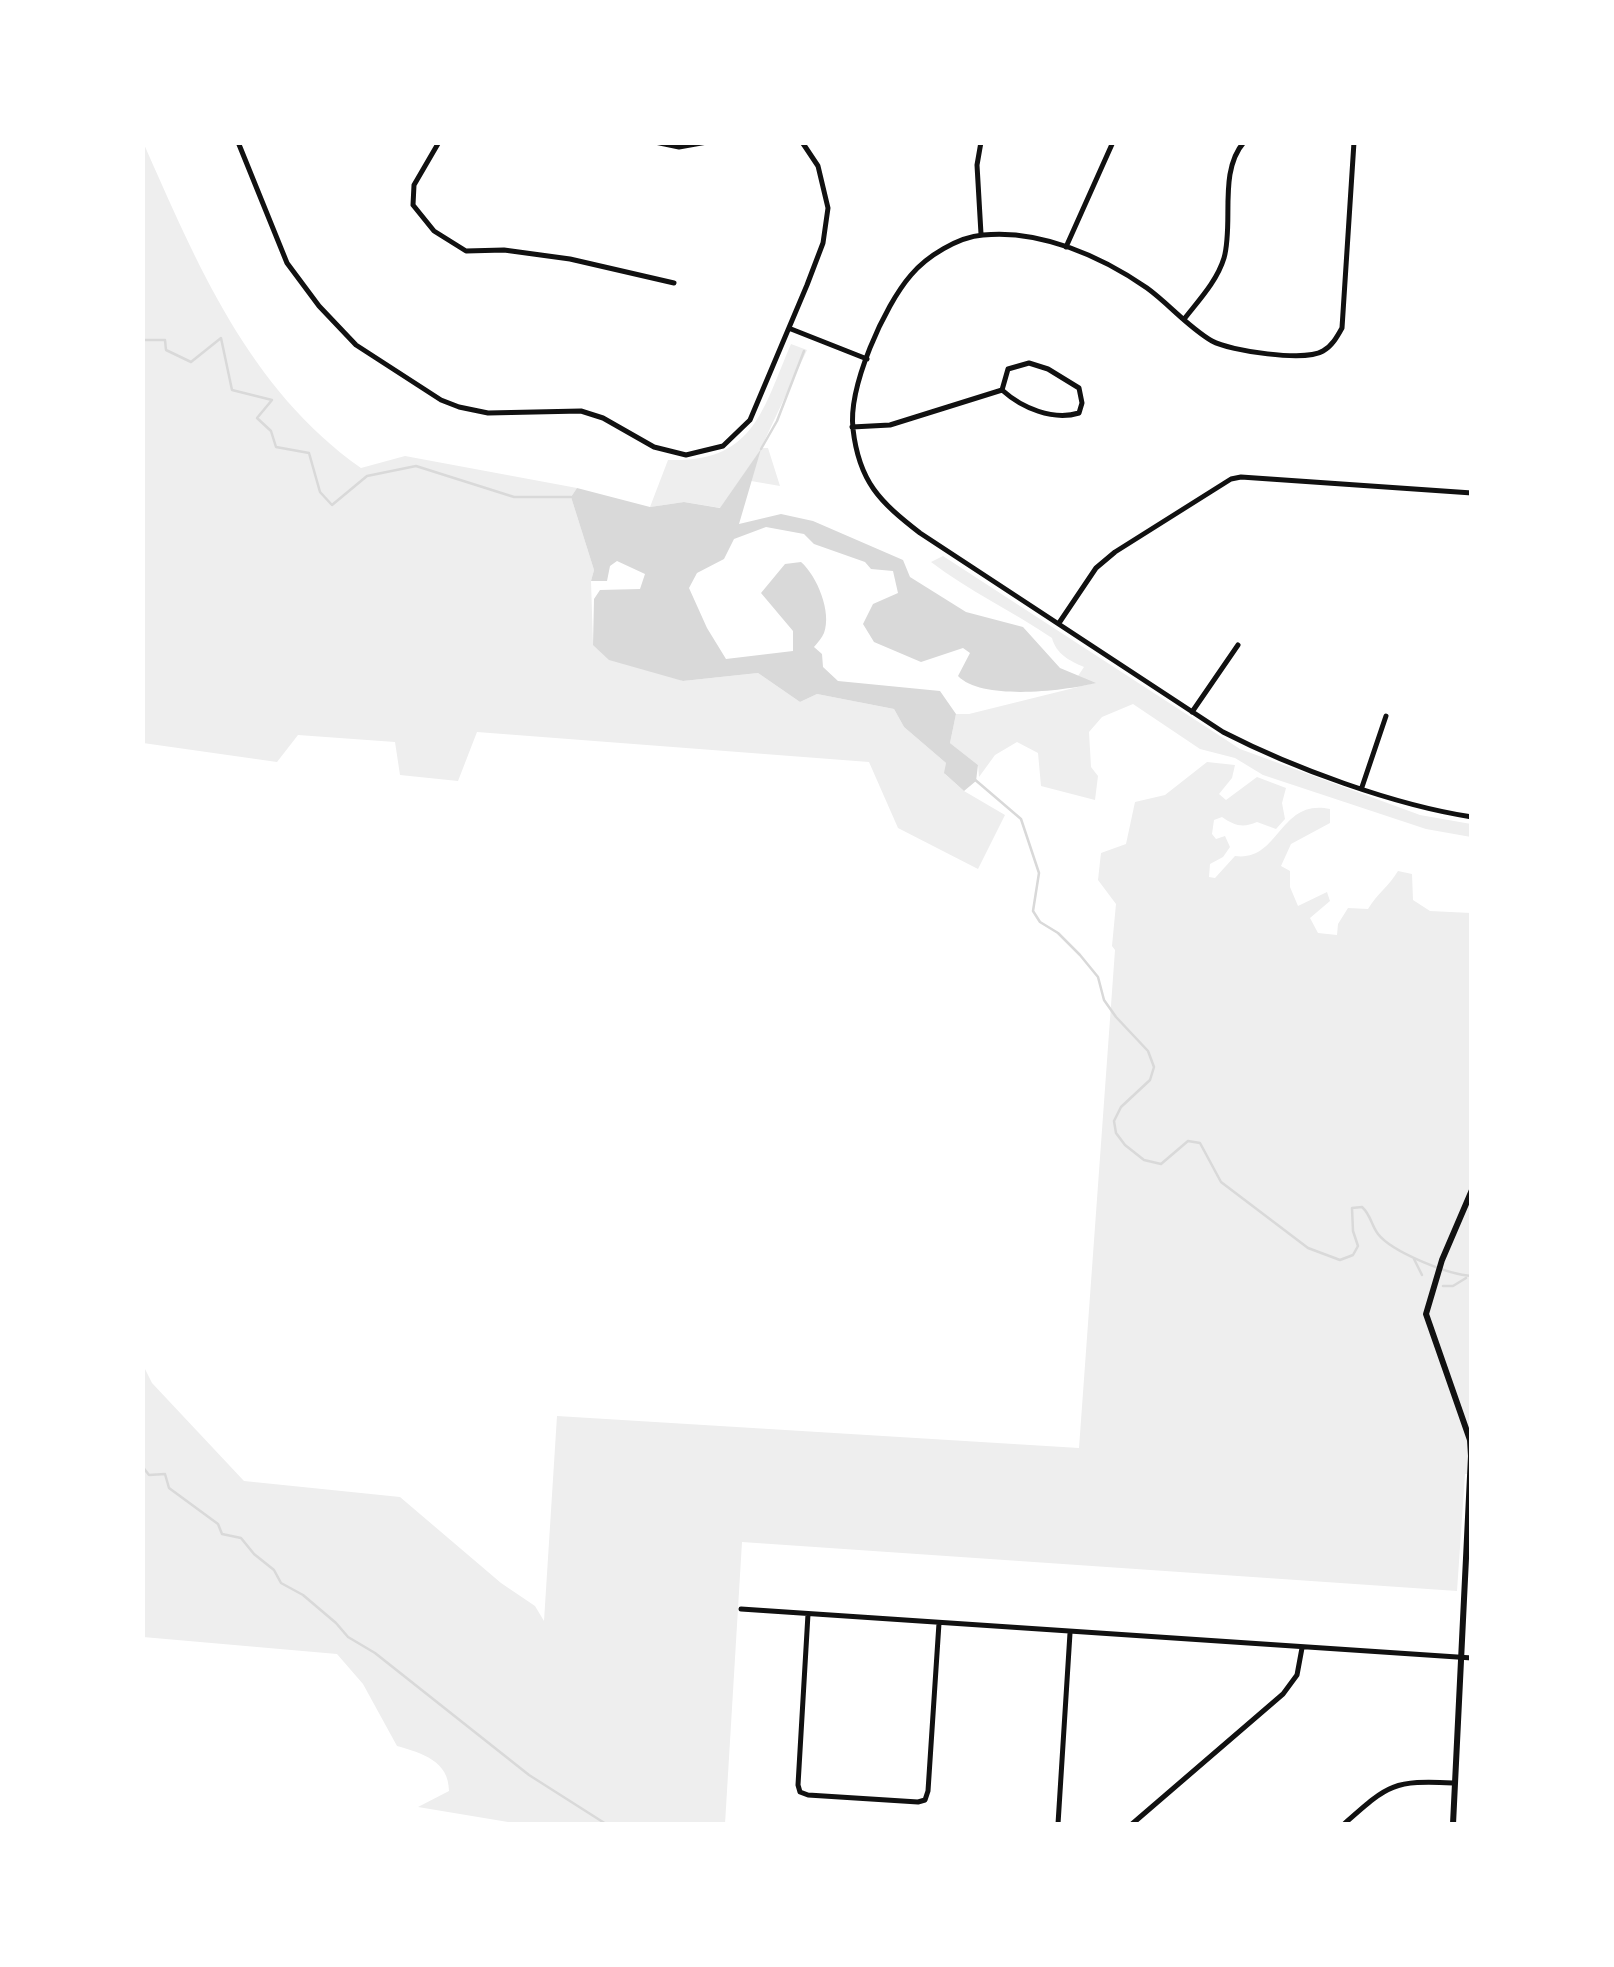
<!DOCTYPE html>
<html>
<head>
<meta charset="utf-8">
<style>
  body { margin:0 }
  #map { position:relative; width:1614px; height:1967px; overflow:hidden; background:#fff; font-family:Barlow,sans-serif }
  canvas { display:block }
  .frame { position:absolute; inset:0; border:145px solid #fff; pointer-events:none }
</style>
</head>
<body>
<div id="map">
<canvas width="1614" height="1967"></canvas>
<div class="frame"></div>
</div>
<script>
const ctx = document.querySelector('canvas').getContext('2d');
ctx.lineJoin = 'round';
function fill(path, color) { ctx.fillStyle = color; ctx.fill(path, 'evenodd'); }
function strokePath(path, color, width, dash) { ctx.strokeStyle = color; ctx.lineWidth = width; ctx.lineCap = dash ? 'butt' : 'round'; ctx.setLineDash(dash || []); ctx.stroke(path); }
fill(new Path2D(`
  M143,142C197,264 249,389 361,468L405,456L577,488L571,497L594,570L591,581L593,644L683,681L758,673L800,702L817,694L894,709L904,727L946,763L945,774L964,791L1005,815L978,869L898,828L869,762L477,732L458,781L400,775L395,742L298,735L277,762L143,743Z
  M791,344L807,350L761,448H768L780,486L751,481L759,453L721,508L684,502L650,507L668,460C754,463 762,411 791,344Z
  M943,556L1240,749L1420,815L1471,824V837L1426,829L1263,775L1235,758L1200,749L1133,704L1102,717L1089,732L1091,767L1098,776L1095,800L1041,786L1038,753L1017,742L995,755L979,777L978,765L950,743L956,714H969L1094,683L1078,676L1084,667C1070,661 1056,654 1052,638C1012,611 969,591 931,562Z
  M1207,762L1235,765L1232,778L1219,794L1226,800L1257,777L1286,788L1282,803L1285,819L1276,829L1257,822C1243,828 1235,826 1222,817L1214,820L1212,834L1216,839L1225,836L1230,847L1223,857L1210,864L1209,877L1215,878L1235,856C1280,862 1279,798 1330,809V823L1291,844L1281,866L1290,871V887L1298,906L1327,892L1330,901L1310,918L1318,933L1337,935L1338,924L1348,908L1368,909C1377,894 1389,886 1398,871L1412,874L1413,900L1430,911L1471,913L1472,1474H1465L1457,1591L742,1542L725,1824H520L418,1807L449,1791C449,1761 422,1753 397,1746L363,1684L337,1654L143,1637L142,1363L152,1383L244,1481L400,1497L501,1583L535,1606L544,1621L557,1416L1079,1448L1115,950L1112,946L1116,904L1098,880L1101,853L1126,844L1135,802L1165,795Z`), '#eee');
fill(new Path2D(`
  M761,449L739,524L781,514L813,521L903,560L910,577L966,612L1023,627L1060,668L1096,683C1064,691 982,701 958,676L970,653L963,648L921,662L874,642L863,624L873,604L898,593L893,571L871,569L865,562L814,544L804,534L766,527L734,539L724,559L697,573L689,588L707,628L726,659L793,651V631L761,593L785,564L801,562C817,576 832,612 824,633C822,638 818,642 814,647L822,654L823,667L838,681L940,691L956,714L950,743L978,765L976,781L964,791L944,773L946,763L904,727L894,709L817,694L800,702L758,673L683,681L609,660L593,645L594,599L600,590L640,589L645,574L617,561L610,566L607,581H591L594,570L571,497L577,488L650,507L684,502L720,508Z`), '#d9d9d9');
strokePath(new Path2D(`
  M142,340H165L166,350L191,362L221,338L232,390L272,400L257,418L271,431L276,447L309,453L320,492L332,505L367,476L416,466L514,497H571
  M761,449L777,421L804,351
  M973,778L1021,819L1039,873L1033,911L1040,922L1058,933L1080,955L1098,977L1104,1000L1116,1017L1148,1051L1154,1067L1150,1080L1121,1107L1114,1121L1116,1133L1125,1145L1144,1160L1161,1164L1188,1141L1200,1143L1221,1182L1308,1248L1340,1260L1353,1255L1358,1246L1353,1231L1352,1208L1362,1207C1371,1215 1371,1225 1378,1234C1392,1252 1449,1275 1472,1276
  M1414,1259L1422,1275
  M1443,1286H1453L1466,1278
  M142,1466L149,1475L165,1474L169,1488L218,1524L222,1534L241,1538L254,1554L274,1570L281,1583L303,1595L336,1623L348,1637L375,1653L529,1775L606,1824`), '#d9d9d9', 2.5);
strokePath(new Path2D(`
  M238,142L287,263L319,306L356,345L441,400L459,407L488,413L581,411L603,418L654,447L686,455L723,446L750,420L807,285L823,243L828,208L818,166L802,142
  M439,142L414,185L413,205L434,231L466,251L504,250L570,259L674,283
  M655,142L679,147L707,142
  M1354,142L1342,328C1337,337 1332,346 1323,351C1305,362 1230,351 1212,341C1188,327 1169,304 1147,288C1101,256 1039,229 983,235C958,237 927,256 911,275C884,306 848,387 853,429C859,482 880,502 920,533L1223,732C1293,768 1394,805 1472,817
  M981,234L977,165L981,142
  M1066,247L1113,142
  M1185,318C1199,300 1217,281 1224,258C1234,223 1218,172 1244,142
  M791,329L867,359
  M1029,363L1048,369L1079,388L1082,403L1079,413C1053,421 1022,408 1002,390L1008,369Z
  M852,427L890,425L1002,390
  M1059,623L1096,568L1115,552L1231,479L1241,477L1472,493
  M1192,712L1238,645
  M1362,787L1386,716
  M741,1609L1472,1658
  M808,1614L798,1785L800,1792L808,1795L918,1802L925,1800L928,1791L939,1623
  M1058,1824L1070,1633
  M1132,1824L1283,1694L1297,1675L1302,1648
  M1344,1824C1388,1785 1392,1780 1453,1783`), '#111', 5);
strokePath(new Path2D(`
  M1453,1824L1471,1456L1470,1440L1426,1314L1442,1260L1472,1190`), '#111', 6);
</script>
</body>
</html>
